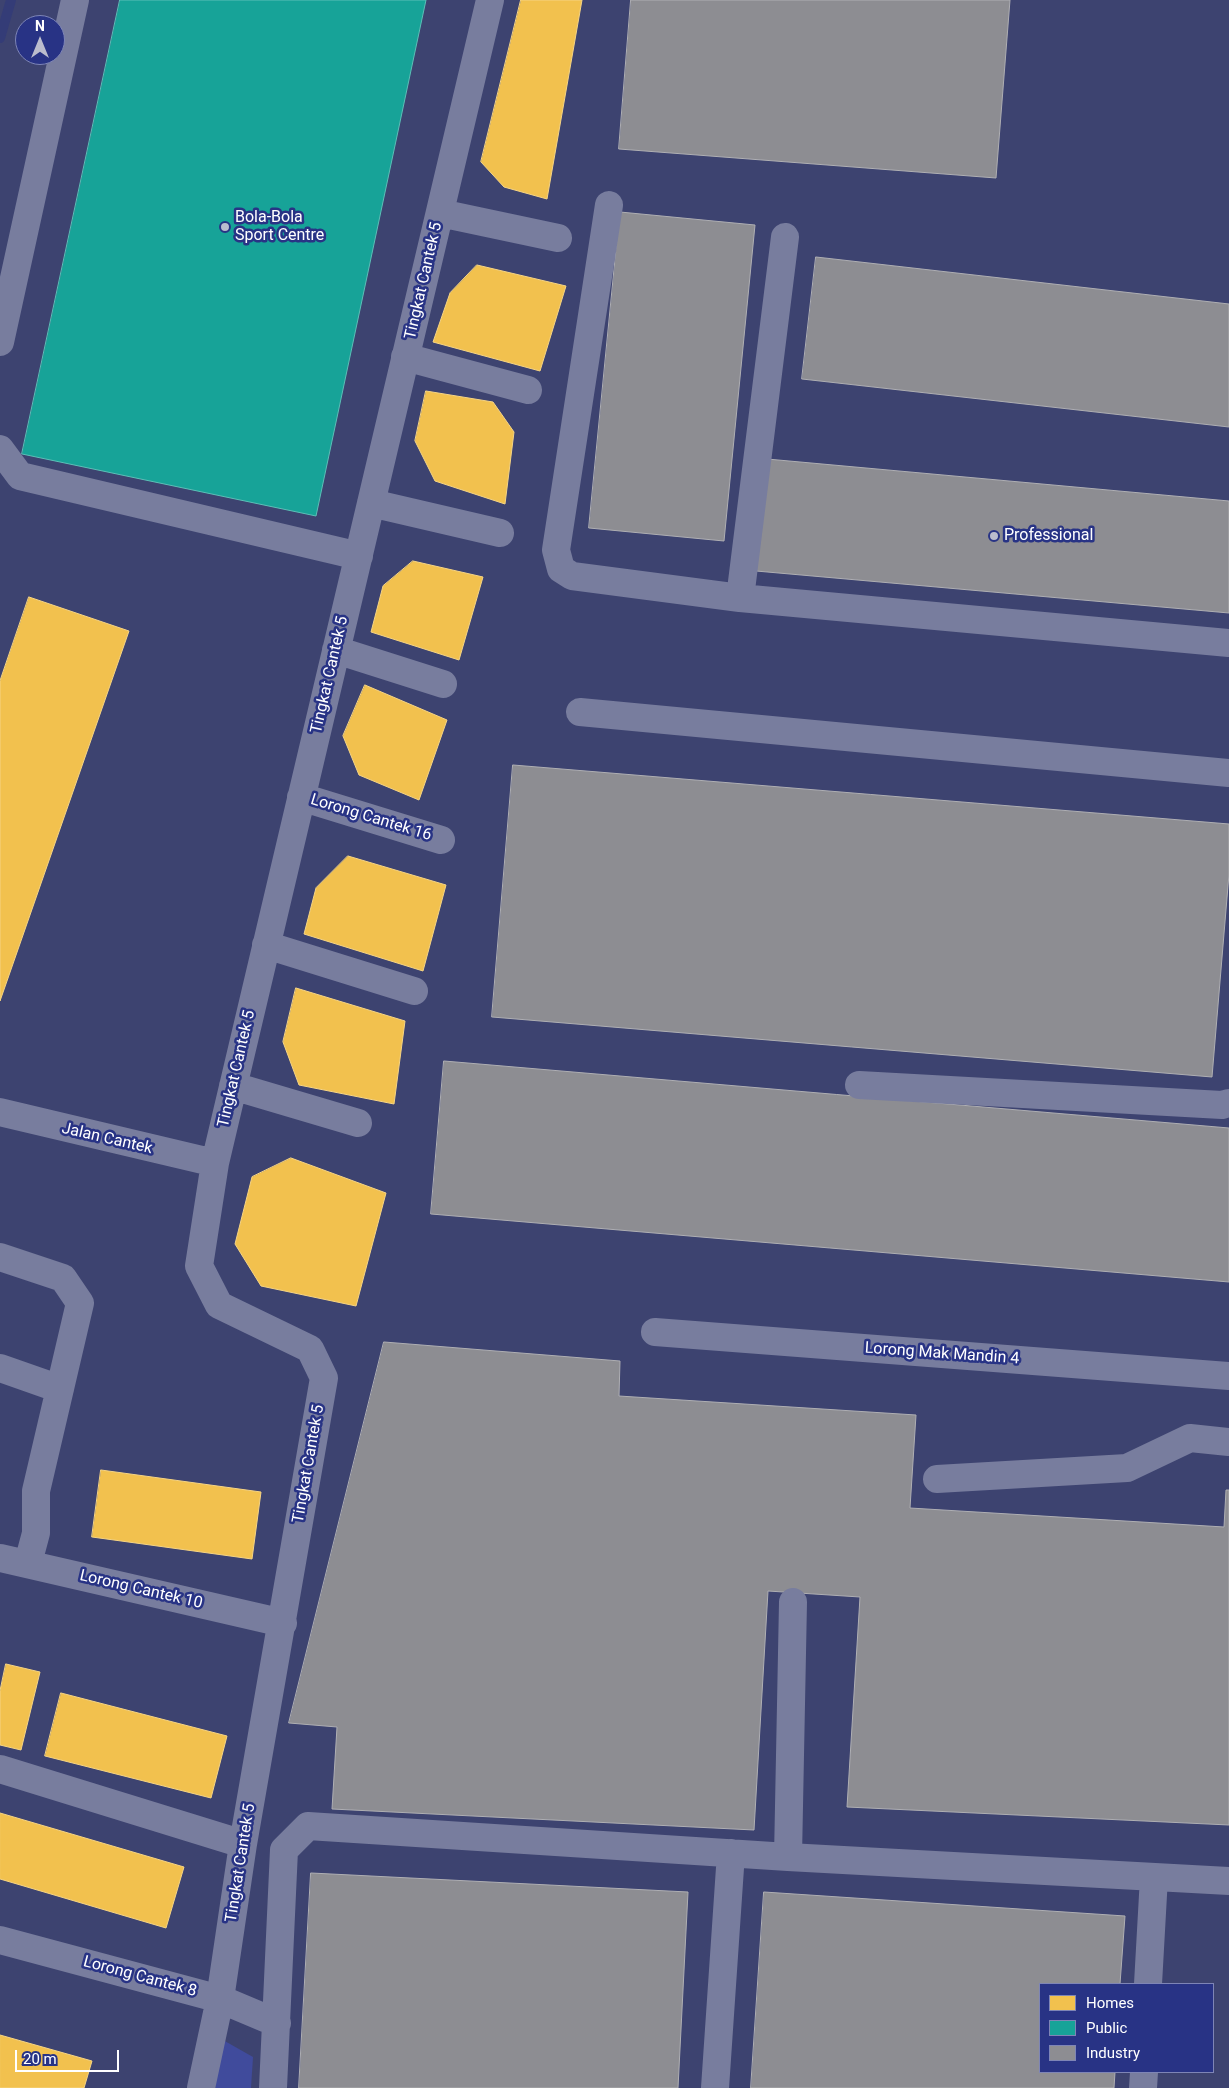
<!DOCTYPE html>
<html>
<head>
<meta charset="utf-8">
<style>
  body { margin:0 }
  #map { position:relative; width:1229px; height:2088px; overflow:hidden; background:#3d4370; font-family:Roboto,sans-serif }
  canvas { display:block }
  .legend { position:absolute; left:1039px; top:1983px; width:175px; height:90px; box-sizing:border-box; background:#283385; border:1px solid #7e85b6; margin:0; padding:6px 9px; list-style:none; font-size:15px; color:#fff }
  .legend li { display:flex; align-items:center; gap:10px; height:25px }
  .legend b { width:25px; border:1px solid #7e85b6 }
  .north { position:absolute; left:15px; top:15px; width:50px; height:50px; box-sizing:border-box; background:#283385; border:1px solid #7e85b6; border-radius:50%; rotate:0deg; font-size:14px; font-weight:700; line-height:20px; text-align:center; color:#fff }
  .north::after { content:''; display:block; margin:auto; width:18px; height:22px; background:#bbbdcd; clip-path:polygon(50% 0,100% 100%,50% 72%,0 100%) }
  .scale { position:absolute; left:15px; top:2050px; width:104px; height:22px; box-sizing:border-box; border:2px solid #fff; border-top:0; padding-left:6px; font-size:15px; line-height:18px; white-space:nowrap; color:#fff; -webkit-text-stroke:4px #283385; paint-order:stroke }
</style>
</head>
<body>
<div id="map">
<canvas width="1229" height="2088"></canvas>
<ul class="legend">
<li><b style="height:14px;background:#f2c14e"></b>Homes</li>
<li><b style="height:14px;background:#17a398"></b>Public</li>
<li><b style="height:14px;background:#8d8d92"></b>Industry</li>
</ul>
<div class="north">N</div>
<div class="scale">20 m</div>
</div>
<script>
const ctx = document.querySelector('canvas').getContext('2d');
ctx.lineJoin = 'round';
function fill(path, color) { ctx.fillStyle = color; ctx.fill(path, 'evenodd'); }
function strokePath(path, color, width, dash) { ctx.strokeStyle = color; ctx.lineWidth = width; ctx.lineCap = dash ? 'butt' : 'round'; ctx.setLineDash(dash || []); ctx.stroke(path); }
function label(font, color, halo, rows, align = 'center') {
  ctx.font = font + ' Roboto,sans-serif'; ctx.lineWidth = 5; ctx.setLineDash([]); ctx.textBaseline = 'middle'; ctx.strokeStyle = halo; ctx.fillStyle = color; for (const [text, x, y, turn = 0] of rows) {
    ctx.save(); ctx.translate(x, y); ctx.rotate((+turn || 0) * Math.PI / 180); ctx.textAlign = isNaN(turn) ? turn : align; if (halo) ctx.strokeText(text, 0, 0); ctx.fillText(text, 0, 0); ctx.restore();
  }
}
fill(new Path2D(`
  M223,2040L253,2057L251,2088H213Z`), '#404b9c');
const homes = new Path2D(`
  M521,0H582L547,199L504,187L481,162Z
  M477,265L566,286L540,371L433,342L450,293Z
  M426,391L493,402L514,432L505,504L435,481L415,441Z
  M413,561L483,577L459,660L371,632L383,586Z
  M29,597L129,631L0,1001V681Z
  M365,685L447,720L419,800L359,775L343,736Z
  M348,856L446,885L423,971L304,934L316,888Z
  M296,988L405,1021L394,1104L299,1085L283,1042Z
  M291,1158L386,1193L356,1306L261,1286L235,1244L252,1177Z
  M101,1470L261,1492L252,1559L92,1537Z
  M6,1664L40,1672L21,1750L0,1745V1691Z
  M61,1693L227,1736L211,1798L45,1756Z
  M0,1813L184,1867L166,1928L0,1879Z
  M0,2035L92,2061L84,2088H0Z`);
fill(homes, '#f2c14e');
strokePath(homes, '#f6d483', 1);
const public = new Path2D(`
  M120,0H426L316,516L22,454Z`);
fill(public, '#17a398');
strokePath(public, '#5dbfb7', 1);
const industry = new Path2D(`
  M631,0H1010L996,178L619,149Z
  M620,212L755,225L724,541L589,528Z
  M816,257L1229,304V427L802,379Z
  M767,459L1229,501V613L756,571Z
  M513,765L1229,824V874L1212,1077L492,1017Z
  M444,1061L1229,1128V1282L431,1214Z
  M384,1342L620,1361L619,1396L916,1415L910,1508L1224,1527L1226,1490H1229V1825L847,1807L860,1597L768,1591L754,1830L332,1809L337,1727L289,1723Z
  M311,1873L688,1892L678,2088H299Z
  M764,1892L1125,1916L1120,1984H1040V2072H1115L1114,2088H751Z`);
fill(industry, '#8d8d92');
strokePath(industry, '#afafb3', 1);
strokePath(new Path2D(`
  M0,38L11,0`), '#343c77', 10);
strokePath(new Path2D(`
  M609,205L556,550L561,569L572,576L740,598
  M440,213L558,238
  M785,237L740,598L1229,643
  M0,342L75,0
  M405,357L528,390
  M0,449L20,476L359,556
  M371,503L500,533
  M336,650L443,684
  M580,712L1229,773
  M301,797L441,840
  M266,945L414,991
  M859,1085L1222,1105L1229,1103
  M233,1086L358,1123
  M0,1112L215,1163
  M0,1257L63,1278L80,1303L36,1491V1533L28,1563
  M655,1332L1229,1376
  M0,1368L60,1389
  M937,1479L1127,1468L1190,1438L1229,1442
  M0,1558L283,1623
  M0,1769L243,1844
  M788,1857L793,1602
  M0,1940L220,1999L277,2023
  M1148,1984L1154,1877
  M201,2088L220,1999L243,1844L324,1378L310,1349L219,1305L199,1266L215,1163L490,0
  M273,2088L284,1850L308,1826L788,1857L1229,1881
  M715,2088L731,1853
  M1143,2088L1144,2072`), '#787d9e', 28);
for (const [x, y, r, color] of [
  [225,227,5,"#bbbdcd"],
  [994,536,5,"#bbbdcd"]
]) { const dot = new Path2D(); dot.arc(x, y, r, 0, 2 * Math.PI); ctx.fillStyle = color; ctx.fill(dot); strokePath(dot, '#283385', 2); }
label('16px', '#fff', '#283385', [
  ["Bola-Bola",235,218],
  ["Sport Centre",235,236],
  ["Professional",1004,536]
], 'left');
label('16px', '#fff', '#283385', [
  ["Tingkat Cantek 5",424,281,-77],
  ["Tingkat Cantek 5",330,675,-77],
  ["Lorong Cantek 16",371,818,17],
  ["Tingkat Cantek 5",237,1069,-77],
  ["Jalan Cantek",107,1139,13],
  ["Lorong Mak Mandin 4",942,1354,4],
  ["Tingkat Cantek 5",309,1464,-80],
  ["Lorong Cantek 10",141,1590,13],
  ["Tingkat Cantek 5",241,1863,-81],
  ["Lorong Cantek 8",140,1977,15]
]);
</script>
</body>
</html>
